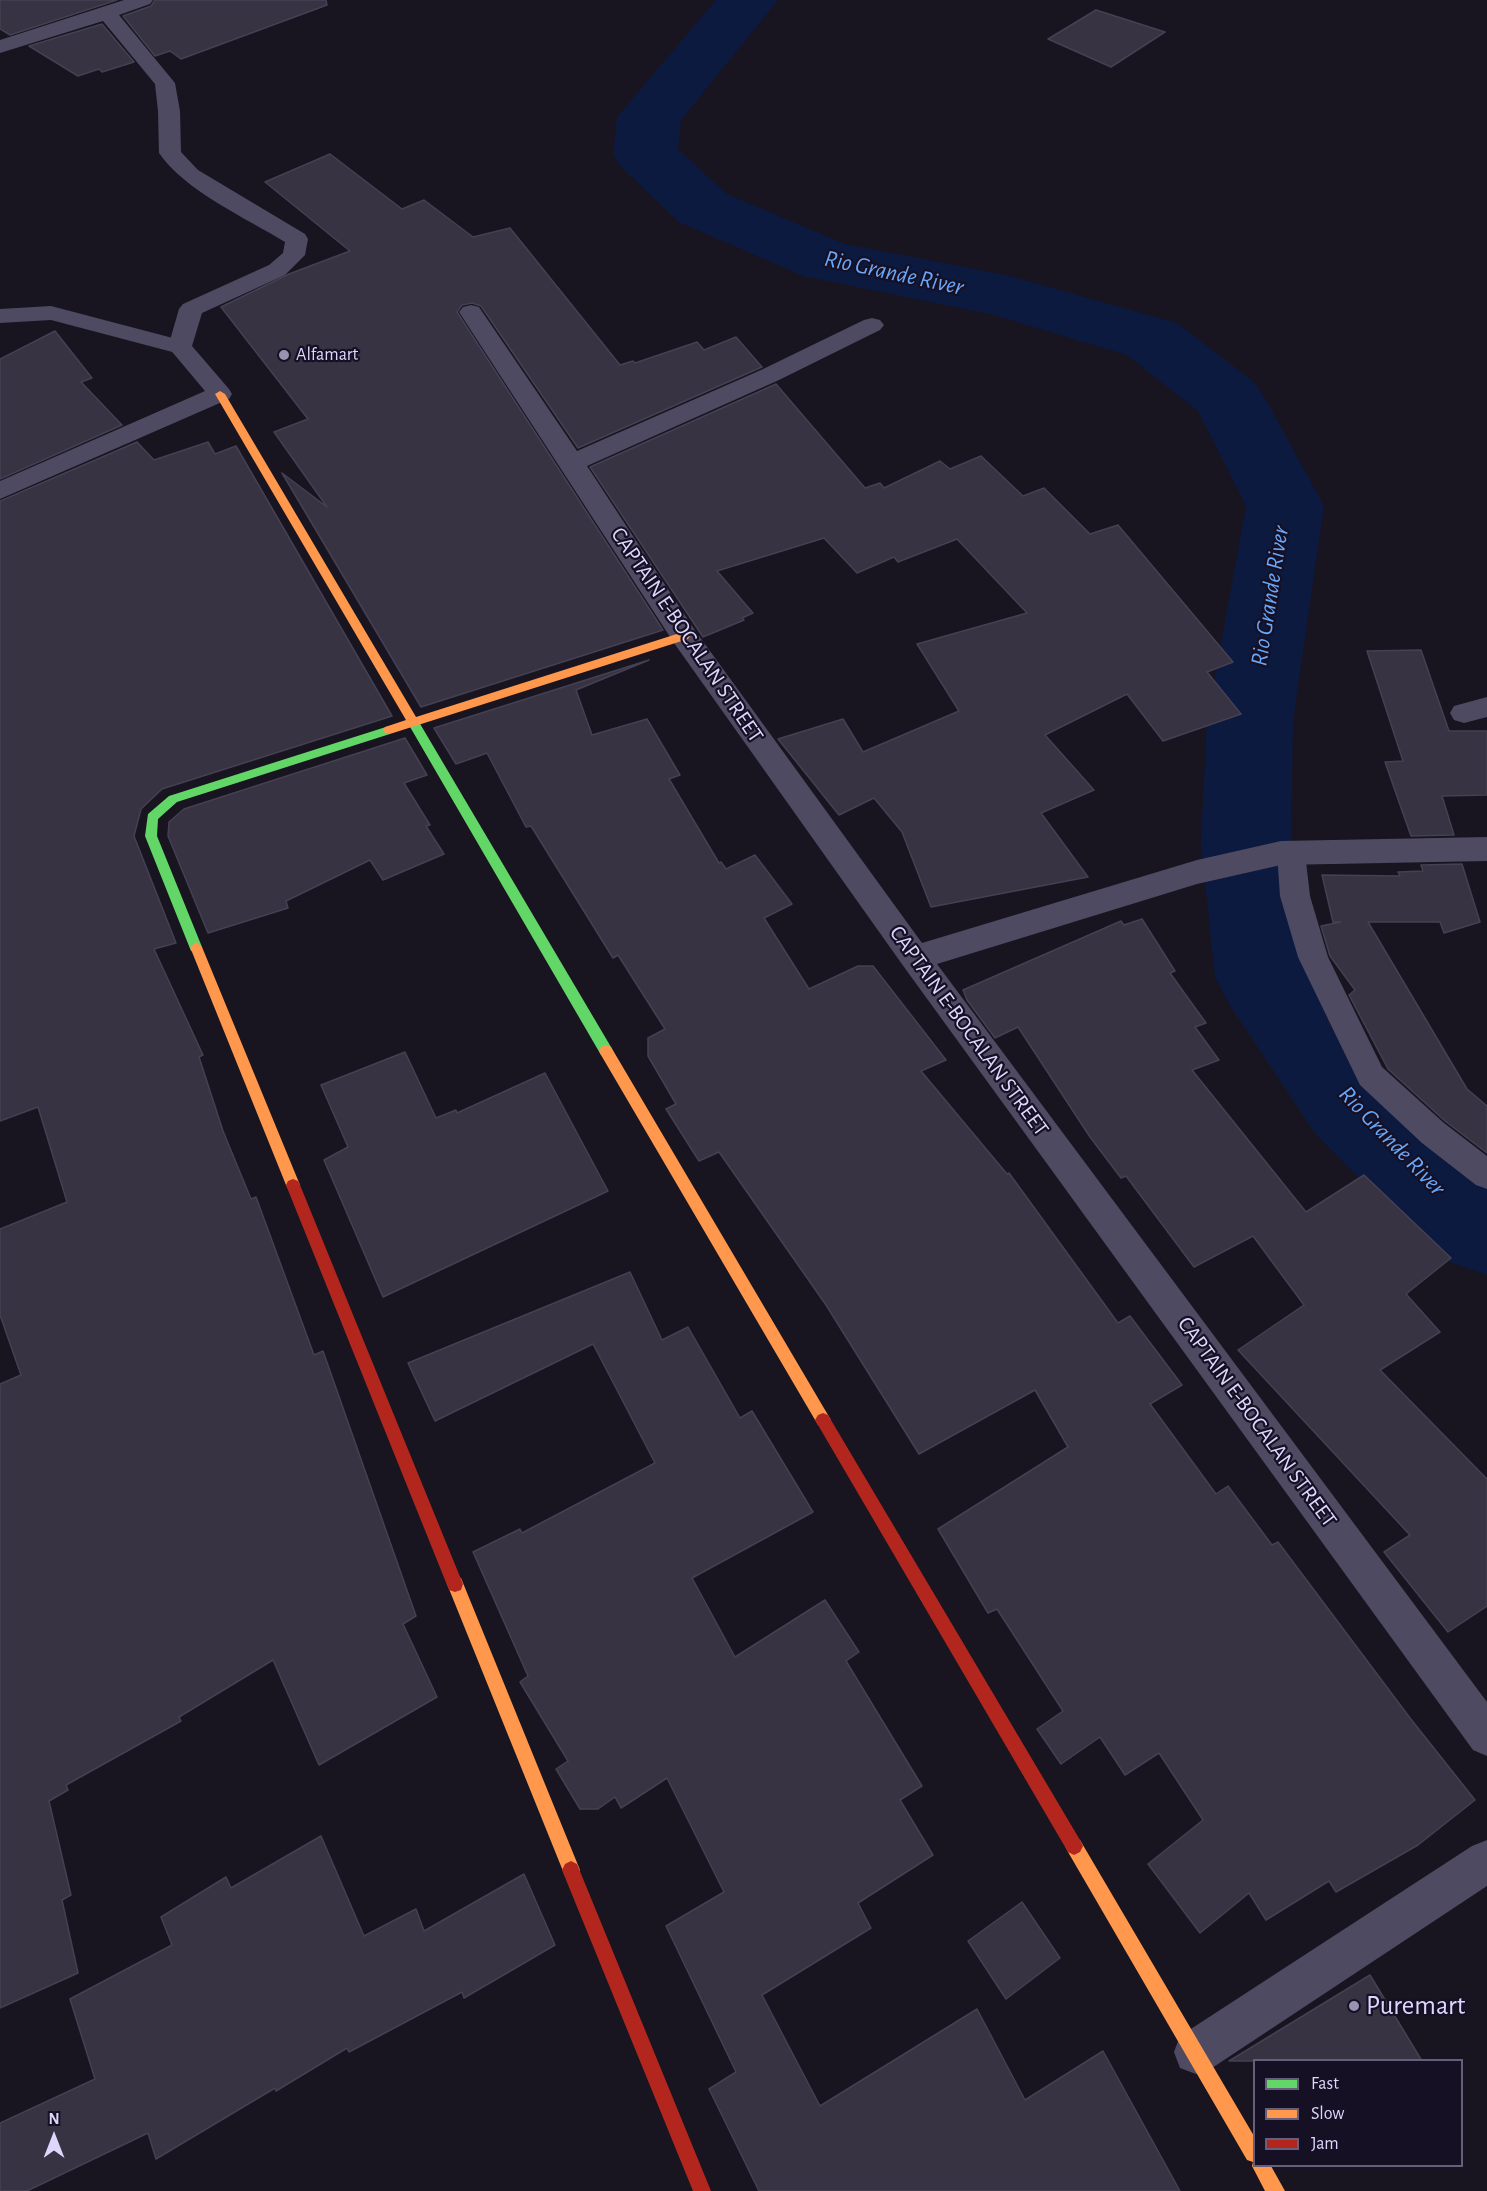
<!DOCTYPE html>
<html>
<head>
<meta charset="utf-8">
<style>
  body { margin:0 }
  #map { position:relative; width:1487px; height:2191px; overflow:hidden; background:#181520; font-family:"Alegreya Sans",sans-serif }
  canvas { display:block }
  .legend { position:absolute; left:1253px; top:2059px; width:210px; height:108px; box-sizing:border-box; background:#161025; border:2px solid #665f7b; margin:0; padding:8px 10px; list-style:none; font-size:18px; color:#ded6fd }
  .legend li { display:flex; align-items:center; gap:12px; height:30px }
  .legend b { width:30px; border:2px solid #665f7b }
  .north { position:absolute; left:24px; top:2107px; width:60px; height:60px; -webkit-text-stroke:4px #161025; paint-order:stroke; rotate:0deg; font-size:16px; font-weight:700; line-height:24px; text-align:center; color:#ded6fd }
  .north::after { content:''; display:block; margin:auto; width:21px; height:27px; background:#ded6fd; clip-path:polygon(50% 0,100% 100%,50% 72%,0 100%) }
</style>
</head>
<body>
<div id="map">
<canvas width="1487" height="2191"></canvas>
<ul class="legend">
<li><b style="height:8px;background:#63d668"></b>Fast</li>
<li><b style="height:8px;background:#ff974d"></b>Slow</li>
<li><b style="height:8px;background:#b3261e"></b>Jam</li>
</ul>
<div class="north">N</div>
</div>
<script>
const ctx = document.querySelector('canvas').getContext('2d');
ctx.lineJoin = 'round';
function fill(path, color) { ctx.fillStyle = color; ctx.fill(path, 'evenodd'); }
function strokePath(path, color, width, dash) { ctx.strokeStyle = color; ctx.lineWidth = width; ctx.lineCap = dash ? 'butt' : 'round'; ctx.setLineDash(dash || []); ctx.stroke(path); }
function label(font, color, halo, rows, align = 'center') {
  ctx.font = font + ' "Alegreya Sans",sans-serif'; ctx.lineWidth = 4.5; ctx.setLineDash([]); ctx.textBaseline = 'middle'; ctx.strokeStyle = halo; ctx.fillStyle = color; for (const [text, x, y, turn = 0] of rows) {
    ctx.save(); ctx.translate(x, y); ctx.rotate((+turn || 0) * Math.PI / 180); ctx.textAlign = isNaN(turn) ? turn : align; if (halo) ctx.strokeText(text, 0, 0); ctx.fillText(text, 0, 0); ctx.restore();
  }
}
fill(new Path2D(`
  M716,0H778L681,120L678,149L727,194L845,244L1006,275L1177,323L1254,382L1265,398L1324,506L1293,721L1291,842L1308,967L1384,1072L1487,1171V1275L1450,1262L1427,1248L1314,1132L1229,1004L1215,977L1201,842L1207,721L1246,506L1198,411L1127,355L994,315L803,276L679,222L622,168L613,154L617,117Z`), '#0d1a3f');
const building = new Path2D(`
  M0,0H117L10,35L0,29Z
  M155,0H326L327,5L181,59L170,51L155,56L123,16L151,6Z
  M1096,10L1165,32L1111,67L1048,39Z
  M102,24L134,62L102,72L99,69L78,76L29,46Z
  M330,154L402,209L424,200L473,237L510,228L620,365L633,361L635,363L697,342L704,350L736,337L762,367L578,448L481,306L472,303L462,305L457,312L663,630L421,707L282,473L327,507L274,432L308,419L221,307L289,274L350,251L265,182Z
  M55,331L92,378L81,382L122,425L0,479V359Z
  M776,384L865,488L880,483L884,488L940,461L950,469L981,456L1023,496L1044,488L1090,534L1118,525L1233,662L1207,672L1241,714L1163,741L1127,694L1045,735L1094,790L1041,813L1088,877L931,907L902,832L874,798L839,815L778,739L843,719L863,752L959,711L917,644L1027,613L957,539L898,562L894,557L857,573L824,538L717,571L753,613L742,618L744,620L703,637L590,467Z
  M137,442L154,460L208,442L215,454L236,446L392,716L162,789L141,809L134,836L176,943L154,949L203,1055L199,1057L223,1131L251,1199L256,1197L314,1355L323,1351L416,1616L403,1624L437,1697L319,1765L273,1660L179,1717L181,1721L66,1785L68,1790L49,1801L71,1895L62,1900L78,1973L0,2008V1384L21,1375L0,1315V1229L67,1202L38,1107L0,1121V501Z
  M1421,650L1449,731H1487V795L1442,796L1454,835L1411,836L1385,762L1403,761L1367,651Z
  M649,660L576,690L592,735L647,719L680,775L669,779L719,863L721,862L726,869L755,855L792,904L764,918L809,989L858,966H873L946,1060L921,1071L1007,1174L1009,1173L1118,1323L1130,1316L1182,1385L1150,1404L1216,1494L1228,1486L1272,1545L1278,1542L1410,1718L1475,1800L1418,1845L1336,1892L1329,1881L1266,1920L1249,1893L1200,1933L1148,1864L1203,1820L1159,1753L1125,1775L1100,1737L1061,1764L1037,1729L1063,1711L997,1609L988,1613L938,1529L1068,1447L1035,1390L919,1454L826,1305L719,1152L699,1161L666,1109L676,1104L648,1056V1038L665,1029L618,955L613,958L531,826L526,827L487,753L456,764L434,728Z
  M405,738L427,775L404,783L430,825L426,826L444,854L383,880L370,860L286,901L288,908L208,933L168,836L169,822L184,809Z
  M1462,864L1480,922L1444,933L1440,922H1368L1467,1089L1487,1106V1153L1445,1121L1388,1069L1349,995L1355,990L1330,956L1321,926L1341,922H1333L1322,875L1400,876L1398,872L1423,871L1421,865Z
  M1142,919L1175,971L1170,973L1206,1023L1195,1027L1219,1060L1192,1070L1306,1212L1364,1175L1451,1258L1406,1294L1440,1332L1380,1370L1487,1479V1606L1448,1632L1384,1552L1410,1535L1238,1350L1304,1305L1253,1236L1194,1267L1126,1176L1121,1178L1090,1137L1018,1027L995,1038L967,1000L963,990L1121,921L1124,925Z
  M405,1052L436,1118L456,1110L457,1113L545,1073L608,1191L383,1297L324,1160L348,1147L321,1085Z
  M630,1272L662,1340L688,1327L740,1418L752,1411L813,1512L692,1578L735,1657L825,1600L859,1652L846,1661L922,1786L900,1800L933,1855L858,1903L871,1928L762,1995L820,2106L977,2009L1025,2100L1103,2051L1180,2191H759L709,2089L736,2072L666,1926L724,1892L667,1778L621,1808L615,1797L598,1809H580L556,1769L568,1761L520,1682L528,1676L473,1552L520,1529L522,1533L655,1463L593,1344L435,1421L408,1363Z
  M321,1836L364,1936L416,1909L424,1931L524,1874L555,1945L464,1998L462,1992L349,2052L347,2048L276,2091L275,2088L156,2159L148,2133L27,2191H0V2123L95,2079L70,1999L172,1945L161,1917L226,1877L231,1888Z
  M1022,1902L1060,1958L1006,1999L968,1941Z
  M1370,1975L1422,2061H1229Z`);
fill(building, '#373342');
strokePath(building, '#454053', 1.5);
fill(new Path2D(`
  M51,306L188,342L191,347L188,352L180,354L51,320L0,323V309Z
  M1487,697V717L1464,723L1454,720L1450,713L1454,706Z
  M1291,842L1301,845L1305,853L1310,896L1328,957L1382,1067L1444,1123L1487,1156V1189L1476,1185L1422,1143L1360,1085L1298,957L1280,896L1277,853L1281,845Z`), '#4e4a61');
fill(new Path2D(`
  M124,0H153L150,4L119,15L175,83L180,111L181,152L198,170L305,234L308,239L305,255L285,275L202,313L192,346L229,389L232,394L229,399L0,499V481L205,391L168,347L179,309L183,304L269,265L283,253L285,242C246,218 185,191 159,153L158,111L155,84L103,21L0,53V40Z
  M471,305L479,307L577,451L761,370L864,320L872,318L880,320L884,325L880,330L779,380L587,466L694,629L922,943L1197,860L1281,841L1487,837V861L1281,865L1197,884L937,964L1487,1702V1756L1473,1750L904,967L674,643L459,312L463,307Z
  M1487,1840V1886L1212,2068L1196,2074L1180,2068L1174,2052L1180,2036L1472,1846Z`), '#4e4a61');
fill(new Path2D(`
  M412,716L416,717L611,1047L613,1051L611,1055H601L406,720Z
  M389,726L393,727L395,730L393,733L177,802L158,819L157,836L202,947L196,952L191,951L145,836L148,814L169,796Z`), '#63d668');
fill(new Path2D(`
  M220,391L225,394L416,717L680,633L684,632L690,636L688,639L393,733H385L383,730L385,727L406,720L215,394Z
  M196,942L202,947L300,1185L298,1189L293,1191L288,1189L286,1185L190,947Z
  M606,1045L611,1047L828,1415L831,1420L828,1425L823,1427L818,1425L601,1055L599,1051L601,1047Z
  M455,1576L461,1578L580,1870L577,1876L571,1879L565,1876L447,1584L449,1578Z
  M1074,1837L1080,1840L1254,2136V2166H1271L1285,2191H1265L1252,2166L1253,2162L1247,2160L1068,1852L1065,1846L1068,1840Z`), '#ff974d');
fill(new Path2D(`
  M293,1179L298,1181L300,1185L463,1584L461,1590L455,1592L449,1590L286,1185L288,1181Z
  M823,1413L828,1415L1080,1840L1083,1846L1080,1852L1074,1855L1068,1852L818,1425L815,1420L818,1415Z
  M571,1861L577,1864L711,2191H693L562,1870L565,1864Z`), '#b3261e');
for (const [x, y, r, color] of [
  [284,355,6,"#9992b0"],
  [1354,2006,6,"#9992b0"]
]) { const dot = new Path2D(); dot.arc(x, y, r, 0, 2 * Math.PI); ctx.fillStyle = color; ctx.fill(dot); strokePath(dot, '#161025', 2); }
label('18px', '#ded6fd', '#161025', [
  ["Alfamart",296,355]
], 'left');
label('22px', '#ded6fd', '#161025', [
  ["CAPTAIN E-BOCALAN STREET",687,635,56],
  ["CAPTAIN E-BOCALAN STREET",969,1031,54],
  ["CAPTAIN E-BOCALAN STREET",1257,1422,54]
]);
label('italic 24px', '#68a7f9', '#161025', [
  ["Rio Grande River",894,273,12],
  ["Rio Grande River",1270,596,-81],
  ["Rio Grande River",1392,1141,46]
]);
label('27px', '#ded6fd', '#161025', [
  ["Puremart",1366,2006]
], 'left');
</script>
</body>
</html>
